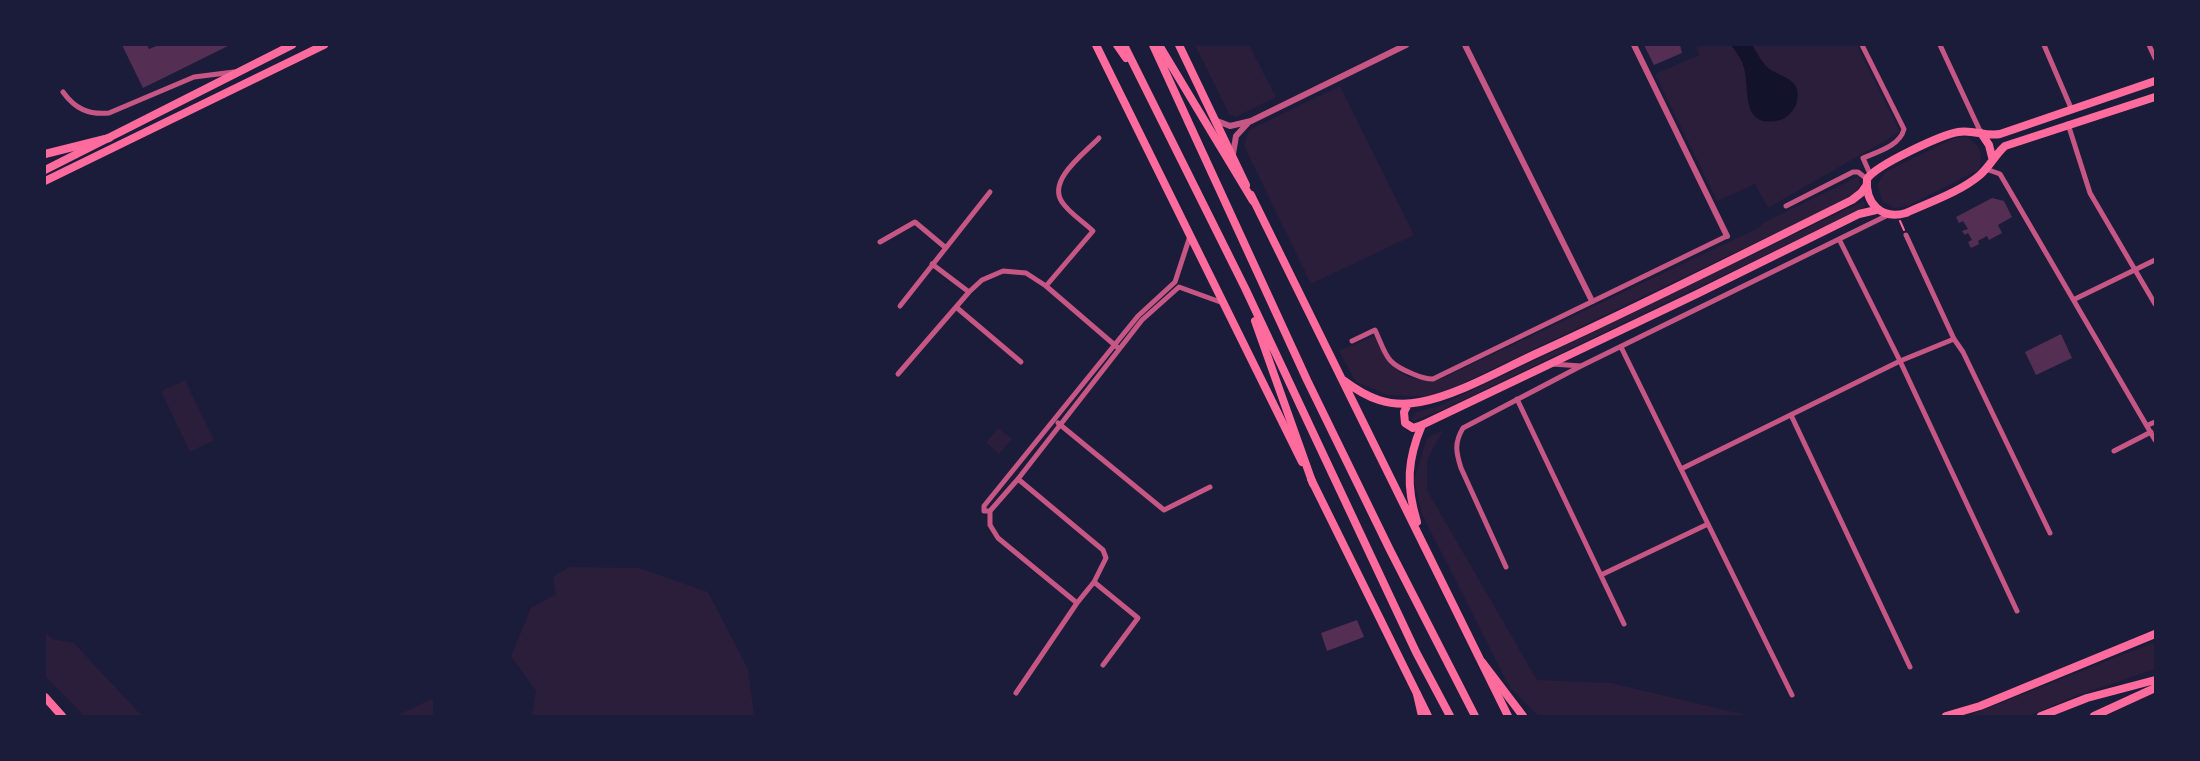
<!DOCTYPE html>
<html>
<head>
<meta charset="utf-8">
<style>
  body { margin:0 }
  #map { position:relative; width:2200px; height:761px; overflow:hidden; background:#1b1b3a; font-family:Helvetica,sans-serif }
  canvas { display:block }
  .frame { position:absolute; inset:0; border:46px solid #1b1b3a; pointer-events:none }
</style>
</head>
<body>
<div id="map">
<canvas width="2200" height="761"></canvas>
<div class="frame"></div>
</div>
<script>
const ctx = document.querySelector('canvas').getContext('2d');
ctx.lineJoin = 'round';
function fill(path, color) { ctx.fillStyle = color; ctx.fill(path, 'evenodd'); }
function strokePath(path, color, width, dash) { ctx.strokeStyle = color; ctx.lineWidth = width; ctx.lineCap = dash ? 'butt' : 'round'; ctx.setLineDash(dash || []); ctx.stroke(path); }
fill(new Path2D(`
  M1195,45H1249L1276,97L1236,117L1229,114Z
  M1696,45H1857L1900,132L1768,208L1755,184L1717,201L1655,74L1699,55Z
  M1340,86L1414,235L1311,284L1244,146L1249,130Z
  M1966,137C1980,144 1985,156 1978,170L1908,206L1895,208L1883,202L1877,185L1885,172L1955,138Z
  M1857,177H1859L1860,185L1853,196L1434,397L1388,395L1356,382L1339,351L1376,335C1390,368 1401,384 1441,379L1758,228L1763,223Z
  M1863,201L1866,204L1864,208L1442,410L1413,421L1411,419L1416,412L1439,406L1546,355Z
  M185,380L214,440L190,452L161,391Z
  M998,428L1012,439L999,454L986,443Z
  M1443,430L1427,460V490L1537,680L1611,683L1750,716H1539L1510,688L1422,514L1414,480L1427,438Z
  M569,567L639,568L708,592L748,669L754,716H532L536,691L511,656L531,608L556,594L553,577Z
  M45,632L52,639L74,643L142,716H84L45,676Z
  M2155,642V669L2068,699L2029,716H1968Z
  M433,698V716H396Z`), '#2a1e3b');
fill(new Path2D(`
  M1731,45H1752C1757,52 1761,61 1767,67C1779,78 1805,77 1796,105C1792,113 1785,120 1776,121C1740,127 1750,88 1744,68C1742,59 1736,52 1731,45Z`), '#12122b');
fill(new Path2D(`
  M122,45H147L149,49L159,45H230L143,88Z
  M1644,45H1680L1682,53L1654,65Z
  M1992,198L2004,201L2012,217L1998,225L2002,233L1989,240L1987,236L1978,241L1979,244L1971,248L1968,242L1972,240L1968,233L1965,235L1962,231L1968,229L1963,221L1959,223L1956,217Z
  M2061,334L2072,358L2036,375L2025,352Z
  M1357,620L1364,637L1327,651L1321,633Z`), '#542f53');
strokePath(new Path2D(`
  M1900,221L1904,230`), '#ff6b9d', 2);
strokePath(new Path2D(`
  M1862,45L1904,129C1900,146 1877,152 1863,158L1870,174
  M1940,45L1981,133
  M2044,45L2071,108
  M2149,45L2155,58
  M63,92C75,109 89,115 109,113L194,77L234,72
  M2068,124L2090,193L2155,304
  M1986,169L2000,174L2155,440
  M1786,206L1853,172H1858L1867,179
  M1906,235L1954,339L1963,352L2050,533
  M1839,239L1900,361L2017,611
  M880,242L915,222L946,248
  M932,264L969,292
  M1046,286L1093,231C1084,222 1069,213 1062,202C1047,180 1085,153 1099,138
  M2075,299L2155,260
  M900,306L990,192
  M956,307L1021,362
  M1352,341L1375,330C1387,356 1385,363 1413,374C1420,377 1425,379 1433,379L1727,236
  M1621,347L1792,695
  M1552,364L1581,366
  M898,374L969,292L982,280L1003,271L1026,273L1046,286L1117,347
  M1517,399L1624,624
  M1791,415L1910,667
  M1058,423L1164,510L1210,487
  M2148,425L2155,422
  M2114,451L2151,432
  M1681,469L1900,361L1954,339
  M990,511H984V506L1138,316L1175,282L1190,236
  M1506,567L1461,468C1456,452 1454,443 1463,428L1581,366L1888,215
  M1601,575L1708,524
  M1094,582L1138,618L1103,665
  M1077,603L998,538L990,525V511L1018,479L1142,320L1179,287L1223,303
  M1016,693L1077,603L1094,582L1106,558L1103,550L1018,479`), '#c65784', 5);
strokePath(new Path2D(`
  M1465,45L1592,301
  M1634,45L1727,236
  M1217,121L1230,126L1251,121L1406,45
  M1233,154L1236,136L1248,123`), '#c65784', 6);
strokePath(new Path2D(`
  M1096,45L1302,462
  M1179,45L1246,185
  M2155,81L2000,134C1986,137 1972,129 1958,132C1941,135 1876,165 1867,179C1865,204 1882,220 1906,213C1930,202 1960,192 1980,175C1990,166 1995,155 2005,146L2155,97
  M1981,133L1989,145L1992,157
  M45,170L292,45
  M45,181L324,45
  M1251,195L1508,716
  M1343,380C1367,398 1389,408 1420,402C1459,395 1506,367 1542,351C1647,303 1749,251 1852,200L1861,193L1866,186
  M1408,404L1404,412L1405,423L1413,428L1422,425L1697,294L1859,214L1876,210
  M1311,479L1428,716
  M1417,522C1406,486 1407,460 1422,425
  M1946,716L1980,706L2155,634`), '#ff6b9d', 8);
strokePath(new Path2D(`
  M1117,45L1126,58
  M1124,45L1245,288L1416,652L1450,716
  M1153,45L1307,380L1390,550L1475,716
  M1159,45L1253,201
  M45,154L109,138
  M1255,321L1313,484
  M1482,662L1523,716
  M1417,694L1422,716
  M45,697L62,716
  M2041,716L2087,698L2155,680
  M2094,716L2155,688`), '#ff6b9d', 8);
</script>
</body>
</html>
